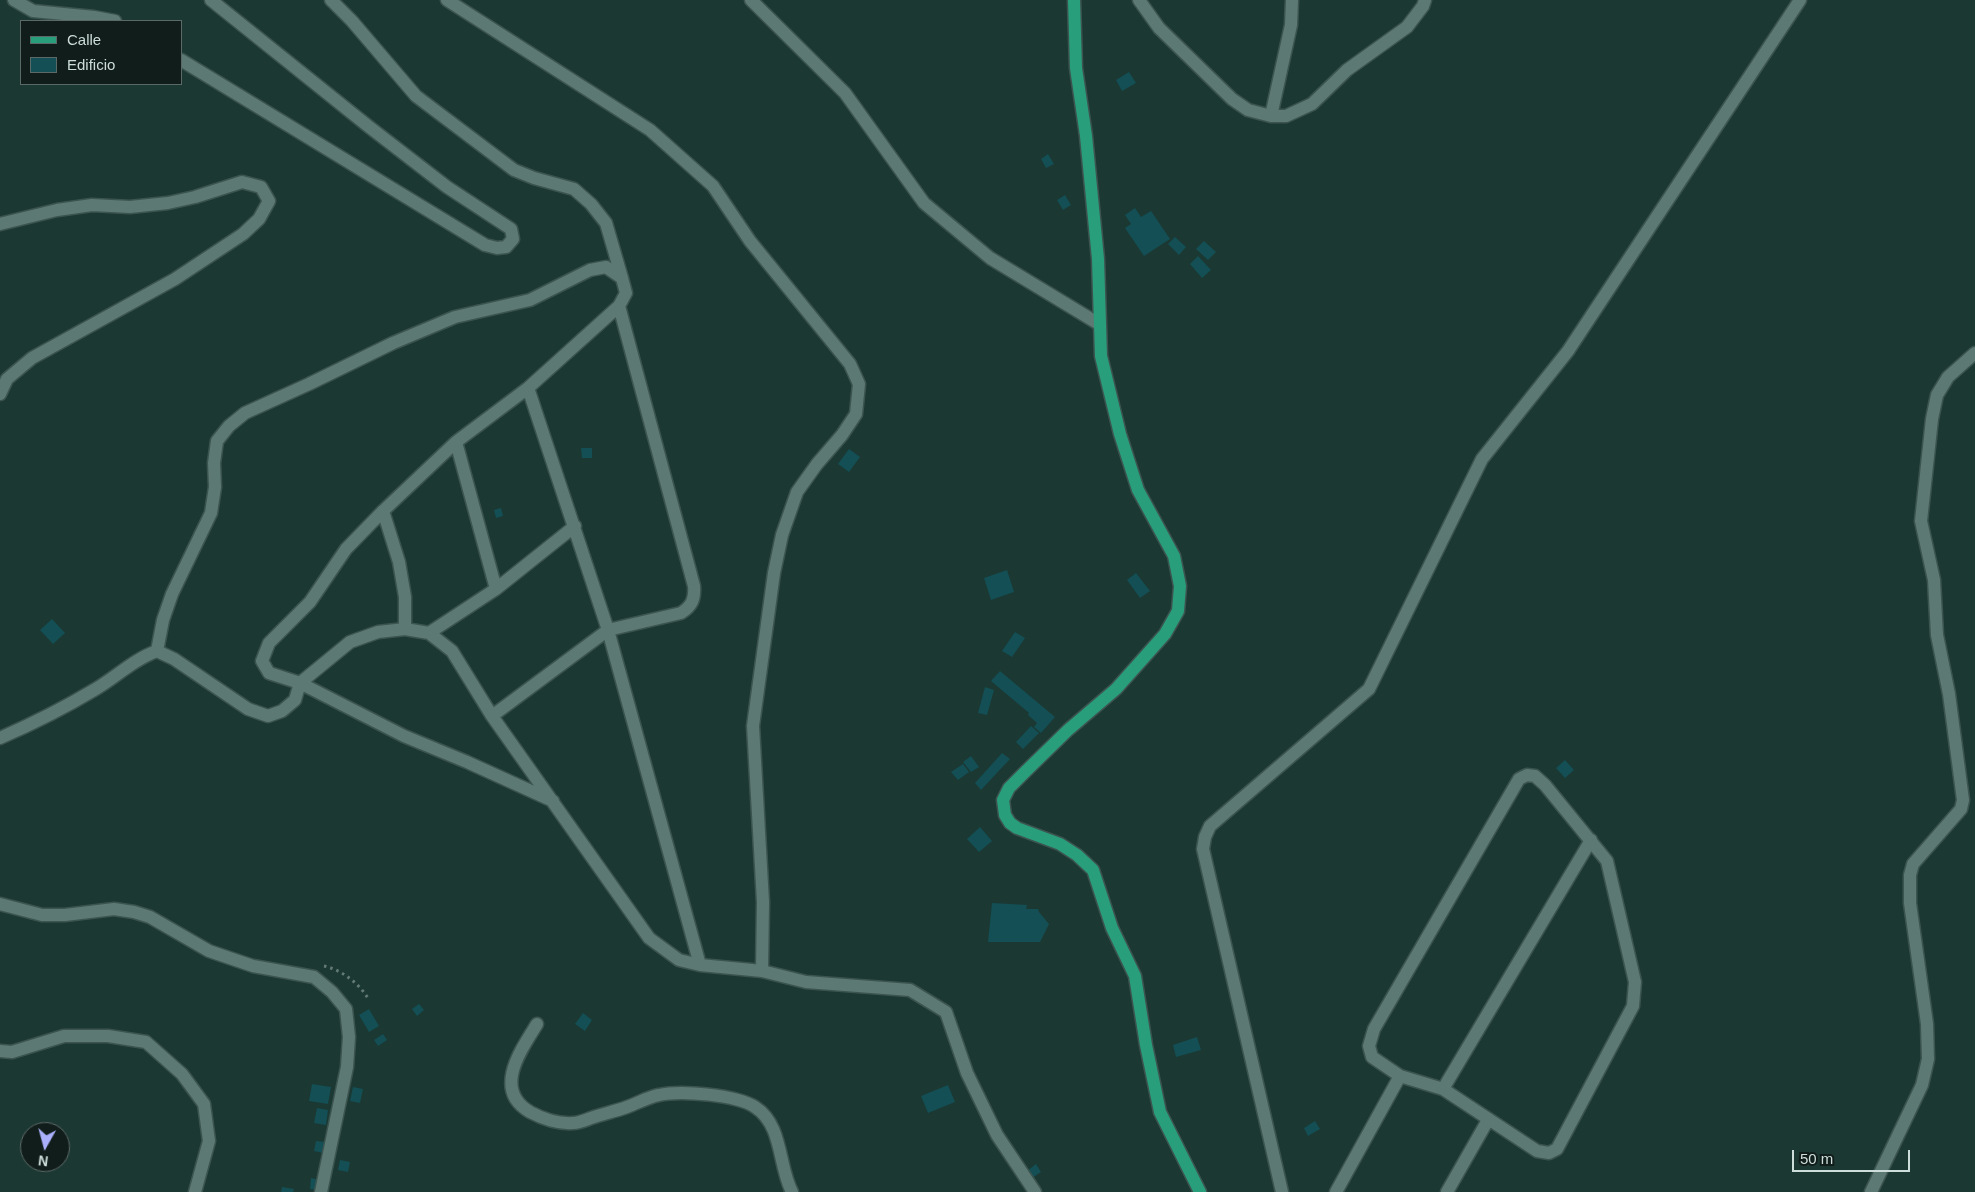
<!DOCTYPE html>
<html>
<head>
<meta charset="utf-8">
<style>
  body { margin:0 }
  #map { position:relative; width:1975px; height:1192px; overflow:hidden; background:#1c3833; font-family:Helvetica,sans-serif }
  canvas { display:block }
  .legend { position:absolute; left:20px; top:20px; width:162px; height:65px; box-sizing:border-box; background:#111d1a; border:1px solid #5c6a67; margin:0; padding:6px 9px; list-style:none; font-size:15px; color:#cdddda }
  .legend li { display:flex; align-items:center; gap:10px; height:25px }
  .legend b { width:25px; border:1px solid #5c6a67 }
  .north { position:absolute; left:20px; top:1122px; width:50px; height:50px; box-sizing:border-box; background:#111d1a; border:1px solid #5c6a67; border-radius:50%; rotate:187deg; font-size:14px; font-weight:700; line-height:20px; text-align:center; color:#cdddda }
  .north::after { content:''; display:block; margin:auto; width:18px; height:22px; background:#aab0fb; clip-path:polygon(50% 0,100% 100%,50% 72%,0 100%) }
  .scale { position:absolute; left:1792px; top:1150px; width:118px; height:22px; box-sizing:border-box; border:2px solid #cdddda; border-top:0; padding-left:6px; font-size:15px; line-height:18px; white-space:nowrap; color:#cdddda; -webkit-text-stroke:4px #111d1a; paint-order:stroke }
</style>
</head>
<body>
<div id="map">
<canvas width="1975" height="1192"></canvas>
<ul class="legend">
<li><b style="height:6px;background:#299e7b"></b>Calle</li>
<li><b style="height:14px;background:#134f54"></b>Edificio</li>
</ul>
<div class="north">N</div>
<div class="scale">50 m</div>
</div>
<script>
const ctx = document.querySelector('canvas').getContext('2d');
ctx.lineJoin = 'round';
function fill(path, color) { ctx.fillStyle = color; ctx.fill(path, 'evenodd'); }
function strokePath(path, color, width, dash) { ctx.strokeStyle = color; ctx.lineWidth = width; ctx.lineCap = dash ? 'butt' : 'round'; ctx.setLineDash(dash || []); ctx.stroke(path); }
fill(new Path2D(`
  M1129,72L1136,83L1122,91L1116,80Z
  M1048,154L1054,164L1046,168L1041,159Z
  M1065,195L1071,205L1063,210L1057,200Z
  M1135,208L1141,217L1151,211L1170,239L1144,256L1125,228L1131,224L1125,215Z
  M1175,237L1186,247L1179,255L1168,244Z
  M1204,241L1216,252L1208,260L1196,249Z
  M1198,256L1211,270L1202,278L1190,264Z
  M581,448H592V458H582Z
  M849,449L860,457L849,472L838,464Z
  M501,508L503,516L496,518L494,510Z
  M1007,570L1014,592L991,600L984,578Z
  M1136,573L1150,591L1140,598L1127,580Z
  M52,619L65,633L53,644L40,630Z
  M1015,632L1025,638L1012,657L1002,651Z
  M1000,671L1055,717L1041,733L1034,727L1037,723L1028,715L1029,713L991,681Z
  M985,687L994,690L987,715L978,713Z
  M1031,726L1039,733L1023,749L1016,742Z
  M1002,753L1010,759L981,790L975,783Z
  M971,756L979,767L971,772L963,762Z
  M1565,760L1574,770L1565,778L1556,768Z
  M963,764L969,772L958,780L951,772Z
  M980,827L992,841L979,852L967,839Z
  M992,903L1027,905L1026,909H1038L1039,912L1049,924L1040,942H988Z
  M419,1004L424,1010L417,1016L412,1009Z
  M369,1009L379,1026L369,1032L359,1015Z
  M583,1013L592,1020L585,1031L575,1024Z
  M383,1034L387,1040L378,1046L374,1040Z
  M1197,1037L1201,1050L1176,1057L1173,1045Z
  M312,1084L331,1087L328,1104L309,1101Z
  M948,1085L955,1102L928,1113L921,1096Z
  M353,1087L363,1089L360,1103L350,1101Z
  M317,1108L328,1110L326,1125L314,1123Z
  M1315,1121L1320,1129L1308,1136L1304,1128Z
  M316,1141L325,1142L323,1153L314,1151Z
  M340,1160L350,1162L348,1172L338,1170Z
  M1036,1164L1041,1172L1032,1178L1027,1171Z
  M311,1178L320,1180L318,1190L310,1189Z
  M282,1187L294,1189L293,1192H281Z`), '#134f54');
const minor = new Path2D(`
  M14,0L33,11L94,17L115,21
  M331,0L352,21L416,96L514,170L534,178L574,189L591,204L606,223L622,278
  M447,0L650,130L713,186L750,241L850,364L859,384L856,414L842,435L817,464L797,492L782,535L774,573L753,726L763,902L762,971
  M751,0L845,93L924,203L990,258L1099,324
  M1139,0L1159,28L1232,99L1248,110L1271,116H1286L1312,104L1347,70L1407,27L1423,6L1425,0
  M181,60L485,245L497,248L506,247L513,239L511,229L447,187L368,126L211,0
  M1271,116L1291,25L1292,0
  M0,224L57,210L92,205L130,207L168,203L195,197L242,182L261,187L269,201L259,219L243,234L175,279L32,358L7,379L0,394
  M528,388L608,630L700,965
  M456,442L496,589
  M383,511L399,562L405,597V629
  M429,633L496,589L575,526
  M157,651L163,620L172,594L211,513L215,487L214,463L217,441L229,426L245,413L309,384L393,343L455,317L530,300L590,270L606,267L622,278L626,293L619,306L528,388L456,442L383,511L346,549L310,602L269,643L262,661L269,673L300,683L404,736L467,762L553,801
  M492,716L608,630L681,613C692,606 695,599 694,586L619,306
  M0,738C32,724 64,708 94,690C115,678 134,659 157,651L174,659L248,709L268,716L282,711L295,700L300,683L350,642L378,632L405,629L429,633L452,651L492,716L649,938L679,960L700,965L762,971L806,982L910,990L946,1012L967,1073L997,1135L1035,1192
  M1527,775L1535,776L1545,785L1607,861L1635,982L1633,1006L1557,1149L1549,1153L1537,1151L1443,1089L1400,1076L1372,1057L1369,1046L1374,1029L1519,779Z
  M0,904L42,915H65L114,909L134,912L150,917L209,951L253,966L314,977L332,992L346,1009L349,1037L347,1067L321,1192
  M537,1024C521,1050 492,1090 530,1112C543,1119 558,1124 573,1123C579,1123 586,1120 591,1118C603,1114 616,1111 627,1107C638,1103 648,1097 659,1095C681,1090 737,1095 755,1107C783,1125 778,1165 792,1192
  M0,1051L12,1052L64,1036H108L146,1042L182,1074L204,1104L209,1141L195,1192
  M1443,1089L1591,840
  M1282,1192L1203,849L1205,837L1210,826L1369,689L1482,459L1568,351L1800,0
  M1336,1192L1400,1076
  M1447,1192L1488,1120
  M1871,1192L1922,1085L1928,1059L1927,1024L1910,903V875L1913,864L1961,809L1963,800L1949,694L1937,635L1934,580L1921,521L1932,419L1937,395L1948,377L1975,353`);
const major = new Path2D(`
  M1074,0L1076,68L1086,136L1098,259L1101,356L1120,434L1138,490L1174,556L1180,586L1178,611L1165,634L1116,689L1068,730L1026,771L1009,788L1003,800L1005,815L1010,823L1017,828L1060,844L1077,855L1093,870L1112,928L1135,976L1146,1045L1160,1112L1200,1192`);
strokePath(minor, '#3c5450', 15);
strokePath(major, '#3c5450', 15);
strokePath(new Path2D(`
  M324,966C342,970 360,984 369,1000`), '#637a76', 3, [2.5, 4]);
strokePath(minor, '#5c7974', 12);
strokePath(major, '#299e7b', 12);
</script>
</body>
</html>
